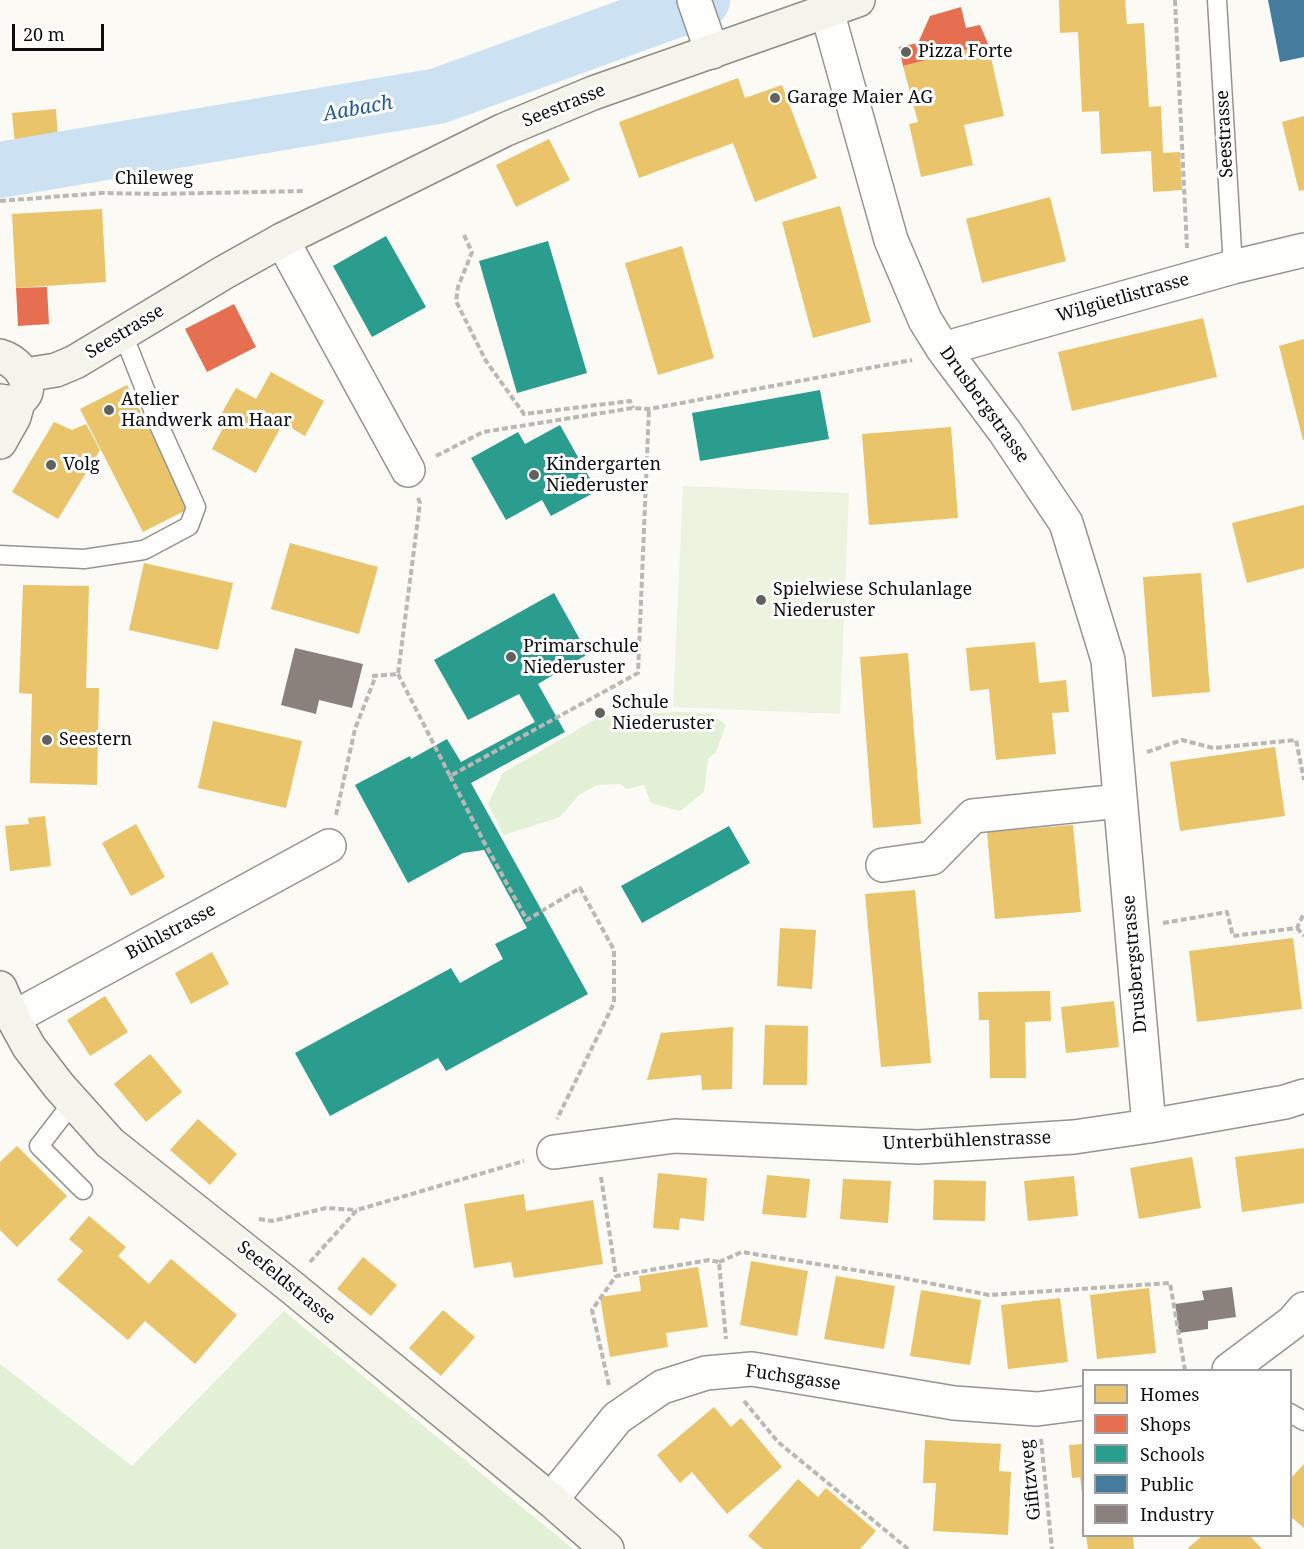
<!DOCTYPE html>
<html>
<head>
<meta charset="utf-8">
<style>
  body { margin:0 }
  #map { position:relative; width:1304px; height:1549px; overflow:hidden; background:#fbfaf4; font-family:"Noto Serif",serif }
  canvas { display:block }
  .legend { position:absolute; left:1082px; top:1369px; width:210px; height:168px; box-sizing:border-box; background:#fff; border:2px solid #9f9f9f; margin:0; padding:8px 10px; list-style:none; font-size:18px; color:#0e0e0e }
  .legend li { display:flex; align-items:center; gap:12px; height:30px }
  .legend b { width:30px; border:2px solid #9f9f9f }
  .scale { position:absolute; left:12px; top:24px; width:92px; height:27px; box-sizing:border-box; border:3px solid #0e0e0e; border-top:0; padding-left:8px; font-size:18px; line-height:21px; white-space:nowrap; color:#0e0e0e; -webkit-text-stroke:4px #fff; paint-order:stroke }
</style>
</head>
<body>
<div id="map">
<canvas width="1304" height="1549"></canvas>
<ul class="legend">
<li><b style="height:16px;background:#e9c46a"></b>Homes</li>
<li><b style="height:16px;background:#e76f51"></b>Shops</li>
<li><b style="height:16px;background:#2a9d8f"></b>Schools</li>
<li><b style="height:16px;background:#457b9d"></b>Public</li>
<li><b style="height:16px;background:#8a817c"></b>Industry</li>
</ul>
<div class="scale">20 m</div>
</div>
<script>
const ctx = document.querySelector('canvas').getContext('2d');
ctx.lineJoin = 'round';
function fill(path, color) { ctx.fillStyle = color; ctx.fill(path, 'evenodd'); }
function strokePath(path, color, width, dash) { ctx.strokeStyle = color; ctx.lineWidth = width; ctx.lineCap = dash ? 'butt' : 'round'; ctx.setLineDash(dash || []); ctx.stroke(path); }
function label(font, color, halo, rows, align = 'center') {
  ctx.font = font + ' "Noto Serif",serif'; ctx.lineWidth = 6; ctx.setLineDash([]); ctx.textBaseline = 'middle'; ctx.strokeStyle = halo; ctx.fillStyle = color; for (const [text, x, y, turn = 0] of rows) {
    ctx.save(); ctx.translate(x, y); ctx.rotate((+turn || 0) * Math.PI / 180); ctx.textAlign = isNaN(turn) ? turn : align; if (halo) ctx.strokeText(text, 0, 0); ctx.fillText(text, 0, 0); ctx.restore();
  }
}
fill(new Path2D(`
  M678,712L711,714L726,725L716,752L708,759L704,792L680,811L651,803L644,785L627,789L620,784L597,785L579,795L560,817L504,835L488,804L503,773L601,716Z
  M284,1311L573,1549H0V1364L132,1466Z`), '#e2f0d5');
fill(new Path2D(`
  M683,486L849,493L840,714L673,707Z`), '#ecf4df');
fill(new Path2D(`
  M1059,0H1125L1127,24L1144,23L1149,107L1161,106L1163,153L1180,152L1182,190L1153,192L1151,151L1101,154L1099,111L1082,112L1078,32L1060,33Z
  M988,44L1004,116L964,125L973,165L921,177L909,124L918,122L903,66Z
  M738,78L745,98L782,85L817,178L755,202L733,143L639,178L619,122Z
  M56,109L58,141L15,145L12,113Z
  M1304,116V190L1299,191L1282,122Z
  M549,139L570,180L516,207L496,165Z
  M1050,197L1066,261L982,283L966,219Z
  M840,206L871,322L813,338L782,222Z
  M102,209L106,282L16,288L12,214Z
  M682,246L714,358L658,375L625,263Z
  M1203,318L1217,377L1072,411L1058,352Z
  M1304,339V440H1303L1279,346Z
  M271,372L324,401L305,436L283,423L256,473L212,449L226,422L219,418L236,388L256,399Z
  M127,385L190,508L143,532L80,409Z
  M54,422L72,430L86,424L100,450L58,519L12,492Z
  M951,427L958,518L869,525L862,434Z
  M1304,505V568L1247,583L1232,523Z
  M290,543L378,567L359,634L271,609Z
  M144,563L233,583L218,650L129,630Z
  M1201,573L1210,692L1152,697L1143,577Z
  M23,585L89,586L86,688H99L97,785L30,783L32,694L19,693Z
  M1035,642L1039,683L1066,680L1069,712L1052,713L1056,754L996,760L989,689L970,691L966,648Z
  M908,653L921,824L873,828L860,657Z
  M213,721L302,741L286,808L198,788Z
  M1275,747L1285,816L1180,831L1170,762Z
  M45,816L51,866L10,871L5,826L29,824L28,818Z
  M136,824L165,877L131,896L102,843Z
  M1073,825L1081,912L995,919L987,832Z
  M915,890L931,1063L881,1067L865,894Z
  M780,928L816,930L812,989L777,986Z
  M1293,938L1302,1009L1197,1022L1189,951Z
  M212,952L229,984L191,1004L175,973Z
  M1050,991L1051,1021L1025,1022L1026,1078H990L989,1020H979L978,992Z
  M105,996L128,1032L90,1056L67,1020Z
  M1114,1001L1119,1047L1066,1053L1061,1007Z
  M765,1025L808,1026L807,1085H763Z
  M733,1027L732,1089L702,1090L701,1075L647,1080L661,1033Z
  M150,1054L182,1092L146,1122L114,1084Z
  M198,1119L237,1154L210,1185L170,1150Z
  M17,1146L67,1196L17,1247L0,1230V1162Z
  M1304,1148V1203L1242,1212L1235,1157Z
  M1192,1157L1201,1208L1139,1219L1130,1168Z
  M658,1173L707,1178L704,1221L680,1218L679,1230L653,1228Z
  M767,1175L810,1179L806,1218L762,1214Z
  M1074,1176L1078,1216L1028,1221L1024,1181Z
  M843,1179L891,1181L888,1223L840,1219Z
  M934,1180L986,1181L985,1221L933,1220Z
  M524,1194L526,1211L593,1200L603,1264L514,1278L511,1262L474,1268L464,1204Z
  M89,1216L126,1247L118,1256L149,1284L171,1259L237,1315L195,1364L145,1321L128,1340L57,1280L83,1251L69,1239Z
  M363,1257L397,1285L371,1316L337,1289Z
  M751,1261L808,1271L797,1336L740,1325Z
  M698,1267L708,1327L666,1333L668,1347L610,1357L600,1297L641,1291L639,1276Z
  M836,1276L895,1286L884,1349L824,1339Z
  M1149,1288L1156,1353L1097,1359L1090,1295Z
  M921,1290L981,1300L970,1365L910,1356Z
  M1060,1298L1068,1362L1008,1369L1001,1305Z
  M443,1310L475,1337L441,1376L409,1348Z
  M714,1407L731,1427L741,1418L782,1467L727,1514L692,1472L680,1483L657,1455Z
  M925,1440L1001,1444L999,1471L1011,1472L1008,1535L933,1531L936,1483H923Z
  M1083,1444V1493H1082L1080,1477L1072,1478L1069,1445Z
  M1304,1464V1528L1290,1516V1479Z
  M798,1479L818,1497L826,1488L876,1531L860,1549H763L748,1536Z
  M1086,1536H1133L1134,1549H1088Z
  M1202,1536H1250L1262,1549H1189L1188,1548Z`), '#e9c46a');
fill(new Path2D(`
  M961,7L966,28L980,25L988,44L903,66L899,47L918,43L930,16Z
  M47,287L49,324L18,326L16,288Z
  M234,304L256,347L207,372L185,329Z`), '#e76f51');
fill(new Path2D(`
  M386,236L426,307L372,337L333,266Z
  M548,241L587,373L517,393L479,261Z
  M820,390L829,439L700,461L692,413Z
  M560,425L597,491L551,516L542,500L506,520L471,458L518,432L525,444Z
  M554,593L588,654L538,684L565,732L471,783L588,994L446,1071L438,1058L330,1116L295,1053L451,968L460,983L503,959L495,944L527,928L484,850L463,853L408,883L355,785L410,756L411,759L447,739L461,762L535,722L519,694L468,720L434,660Z
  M729,826L750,863L642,923L621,886Z`), '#2a9d8f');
fill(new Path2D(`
  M1268,0H1304V57L1280,62Z`), '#457b9d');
fill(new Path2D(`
  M295,648L363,664L352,708L319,700L316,714L281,705Z
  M1232,1287L1236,1317L1208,1321V1329L1179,1333L1175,1304L1204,1300L1202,1291Z`), '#8a817c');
strokePath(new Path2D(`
  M0,170L438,96L702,0`), '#cce2f3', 56);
const lane = new Path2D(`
  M1217,0L1233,267
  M0,555L84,559L144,550L189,526L196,507L159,425L123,334
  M73,1102L39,1146L83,1190
  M1290,1413L1304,1421`);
const street = new Path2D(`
  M694,0L712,52
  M827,11L891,240L925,320L943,349L1005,432L1066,523L1108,660L1149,1126
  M282,240L408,470
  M943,349L1233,267L1304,250
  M883,865L932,858L973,816L1120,801
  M13,1018L329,846
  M554,1152L675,1136L918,1147L1074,1137L1149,1126L1285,1102L1304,1096
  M1229,1370L1293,1322L1304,1309
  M551,1500L617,1418L662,1387L706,1373L752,1369L954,1403L1037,1409L1084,1403`);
const secondary = new Path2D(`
  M0,356C33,366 38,409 0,401
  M25,375L56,370L75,362L223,273L282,240L504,130L593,93L858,0
  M0,442L14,417L19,399
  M0,988L13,1018L29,1047L59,1086L110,1143L289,1285L551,1500L607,1549`);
strokePath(lane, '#959492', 21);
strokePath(street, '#959492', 36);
strokePath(secondary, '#8b8b88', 36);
strokePath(new Path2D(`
  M1175,0L1187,248
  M0,201L102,193L157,194L305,191
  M464,235L472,252L458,287L456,301L486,361L524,414L630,401L633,408
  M436,456L483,432L633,408L649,409L912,360
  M398,674L450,776L638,673L649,409
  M372,676L398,674L420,503L418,498
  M1147,752L1182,740L1213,748L1296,740L1304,780
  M450,776L484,842L527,920L580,888L614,950V1003L557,1119
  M336,815L355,729L375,678
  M1163,923L1227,912L1233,936L1297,928L1304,913
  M1297,928L1304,936
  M601,1177L616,1276L709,1260L719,1262L726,1339
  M259,1219L272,1221L326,1208L357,1210
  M310,1262L357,1210L524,1161
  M719,1262L742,1252L898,1277L989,1295L1170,1283L1185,1370
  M609,1385L592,1310L616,1276
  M744,1401L778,1442L908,1549
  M1041,1439L1052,1549`), '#b8b8b7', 4, [6, 3]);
strokePath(lane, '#fefefd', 18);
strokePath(street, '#fefefd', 33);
strokePath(secondary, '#f4f4eb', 33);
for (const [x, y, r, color] of [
  [906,52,6,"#61615e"],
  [775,98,6,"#61615e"],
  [109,410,6,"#61615e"],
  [51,465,6,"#61615e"],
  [534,475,6,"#61615e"],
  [761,600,6,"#61615e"],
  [511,657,6,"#61615e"],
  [600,713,6,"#61615e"],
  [47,740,6,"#61615e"]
]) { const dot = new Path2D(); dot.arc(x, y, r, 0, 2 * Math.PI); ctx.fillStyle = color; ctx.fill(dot); strokePath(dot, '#fff', 2); }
label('18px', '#0e0e0e', '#fff', [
  ["Pizza Forte",918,52],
  ["Garage Maier AG",787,98],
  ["Atelier",121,400],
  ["Handwerk am Haar",121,421],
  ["Volg",63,465],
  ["Kindergarten",546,465],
  ["Niederuster",546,486],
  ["Spielwiese Schulanlage",773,590],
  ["Niederuster",773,611],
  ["Primarschule",523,647],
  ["Niederuster",523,668],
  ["Schule",612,703],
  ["Niederuster",612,724],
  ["Seestern",59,740]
], 'left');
label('18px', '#0e0e0e', '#fff', [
  ["Seestrasse",564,106,-22],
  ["Seestrasse",1225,134,-93],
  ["Chileweg",154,179],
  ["Wilgüetlistrasse",1123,298,-16],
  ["Seestrasse",125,332,-31],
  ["Drusbergstrasse",984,405,54],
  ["Bühlstrasse",171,932,-28],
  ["Drusbergstrasse",1135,964,-95],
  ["Unterbühlenstrasse",967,1141,-2],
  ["Seefeldstrasse",286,1283,39],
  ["Fuchsgasse",793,1378,8],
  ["Gifitzweg",1031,1480,-96]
]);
label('italic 20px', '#1d599b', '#fff', [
  ["Aabach",358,109,-10]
]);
</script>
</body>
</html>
